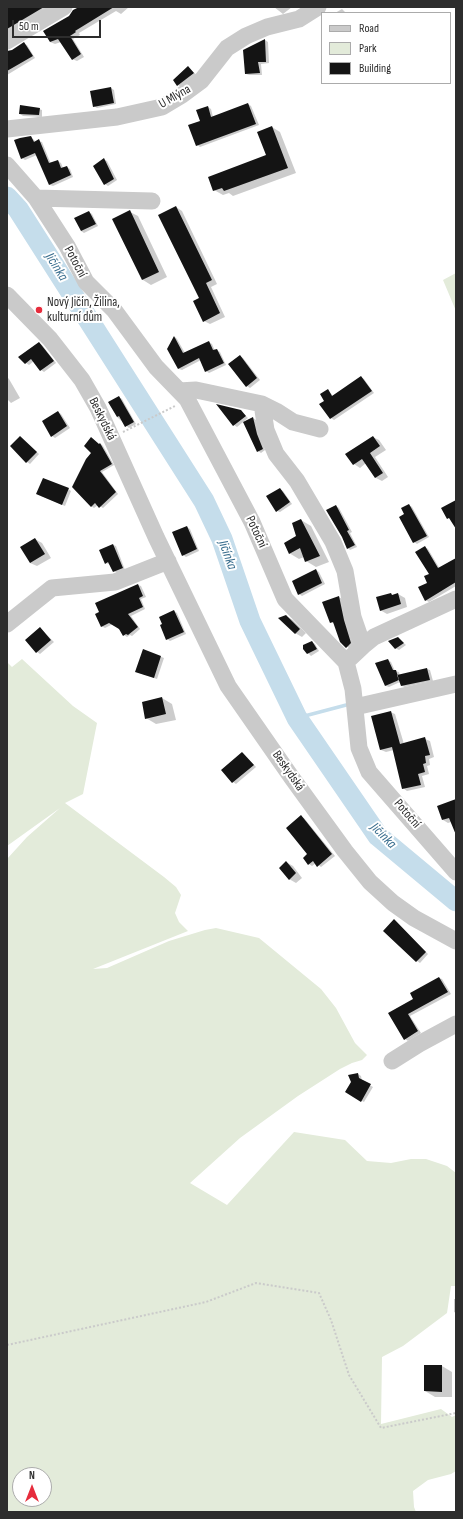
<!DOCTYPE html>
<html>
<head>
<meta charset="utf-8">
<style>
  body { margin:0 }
  #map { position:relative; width:463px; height:1519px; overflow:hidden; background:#fff; font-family:"Sofia Sans Condensed",sans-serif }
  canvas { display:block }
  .frame { position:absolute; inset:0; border:8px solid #2d2d2d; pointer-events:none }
  .legend { position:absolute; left:321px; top:12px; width:130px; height:72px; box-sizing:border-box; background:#fff; border:1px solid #ababab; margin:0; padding:5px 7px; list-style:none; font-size:12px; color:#2d2d2d }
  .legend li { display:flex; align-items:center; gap:8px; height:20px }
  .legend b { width:20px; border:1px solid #ababab }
  .north { position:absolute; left:12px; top:1467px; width:40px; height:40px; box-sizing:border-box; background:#fff; border:1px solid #ababab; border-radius:50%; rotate:0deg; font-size:11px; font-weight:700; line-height:16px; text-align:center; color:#2d2d2d }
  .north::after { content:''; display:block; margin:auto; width:14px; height:18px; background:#e62c3c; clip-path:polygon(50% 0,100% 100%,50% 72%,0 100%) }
  .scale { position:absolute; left:12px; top:20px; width:89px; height:18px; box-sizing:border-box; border:2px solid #2d2d2d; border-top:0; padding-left:5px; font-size:12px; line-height:14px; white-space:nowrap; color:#2d2d2d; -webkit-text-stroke:3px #fff; paint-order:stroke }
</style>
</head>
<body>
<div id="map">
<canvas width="463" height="1519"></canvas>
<div class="frame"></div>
<ul class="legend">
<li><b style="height:5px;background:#cacaca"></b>Road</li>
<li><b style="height:11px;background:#e3ebda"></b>Park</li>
<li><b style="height:11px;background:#141414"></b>Building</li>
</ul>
<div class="north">N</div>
<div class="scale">50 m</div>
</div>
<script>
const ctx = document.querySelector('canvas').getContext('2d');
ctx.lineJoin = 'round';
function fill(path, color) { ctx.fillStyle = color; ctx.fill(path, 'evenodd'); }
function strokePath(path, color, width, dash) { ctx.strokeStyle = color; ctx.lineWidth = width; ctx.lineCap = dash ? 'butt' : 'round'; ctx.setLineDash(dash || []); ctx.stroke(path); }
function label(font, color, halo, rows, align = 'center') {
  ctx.font = font + ' "Sofia Sans Condensed",sans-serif'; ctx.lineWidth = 4; ctx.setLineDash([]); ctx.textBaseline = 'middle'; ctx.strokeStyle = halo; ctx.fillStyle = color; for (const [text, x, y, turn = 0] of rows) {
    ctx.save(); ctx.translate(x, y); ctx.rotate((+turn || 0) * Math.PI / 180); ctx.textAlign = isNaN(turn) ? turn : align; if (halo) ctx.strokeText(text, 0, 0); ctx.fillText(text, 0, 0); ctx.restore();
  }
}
fill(new Path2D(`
  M456,273V311L443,280Z
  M22,659L73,706L97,723L83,794L65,803L164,877L176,887L181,895L175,913L179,922L188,931L93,969L107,968L169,941L205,930L216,928L259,938L321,989L336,1008L355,1043L367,1055L362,1060L352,1063L340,1069L298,1096L240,1138L190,1183L227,1205L294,1132L345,1140L367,1161L391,1163L411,1159H426L447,1166L456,1173V1286H451L447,1313L403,1346L382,1357L381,1424L441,1409L452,1417L456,1415V1471L451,1474L428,1480L413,1491L414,1507L416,1512H7V859L27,837L60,808L7,846V662L12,667ZM20,1475H44V1499H20Z`), '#e3ebda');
fill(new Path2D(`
  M7,7H55L7,36Z
  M81,7H129L121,14L116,11L79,33L80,35L73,39L84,57L77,61L72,59L61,42L55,44L50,42L70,16Z
  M274,7H292L283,14Z
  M342,9L346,13H335Z
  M265,40L268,42L269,63L261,64L262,75H249L246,74Z
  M24,44L27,45L35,58L7,75V53Z
  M188,68L197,75L181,87L178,85Z
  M111,88L114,90L116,104L97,108L94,106Z
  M248,104L251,106L259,125L200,147L197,145L201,121L208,107L211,109L213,117Z
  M39,109L42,110V117L23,116L20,114Z
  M272,127L280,132L296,173L233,196L229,193L223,195L214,190L268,156Z
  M31,137L36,142L39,141L42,142L51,164L58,161L61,163L63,168L67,167L70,169L73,177L53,186L50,185L37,155L25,160L22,158Z
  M105,160L107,161L117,180L108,186L105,184Z
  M176,207L182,211L217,284L211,287L225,317L210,324L204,321L200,298Z
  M89,212L92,214L98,226L84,233L81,231Z
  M130,212L138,216L167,277L151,285L143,280L113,219Z
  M175,337L177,339L185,353L209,342L212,344L215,351L217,350L220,352L226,365L209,373L206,371L201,360L182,370L179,369L168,349Z
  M39,343L42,345L56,363L44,372L41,370L34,361L29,365L26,363Z
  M240,356L243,358L260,380L250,388L247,386Z
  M7,377L9,379L20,398L11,403L7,399Z
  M361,377L364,379L374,393L334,420L331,418L321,404L326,401L328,390L333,396Z
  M119,397L122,399L136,424L129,428L117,417Z
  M219,406L241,411L248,418L237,427L234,425Z
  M58,412L61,414L70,428L55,438L52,436Z
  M253,418L256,420L265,450L261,453L258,451Z
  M20,437L39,454L30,464L27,462Z
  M373,437L379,440L386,450L375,457L388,477L382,481L376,478L366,463L360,468L354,464Z
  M101,444L103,446L114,465L102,472L118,494L103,508L98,505L94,508L91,506Z
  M68,489L71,491L65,506L41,496Z
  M280,489L283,491L292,504L280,512L277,511Z
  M409,505L412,507L429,537L417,544L414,542L405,515Z
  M336,506L339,508L352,532L350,533L357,547L350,550L348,548Z
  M301,520L311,526L329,562L316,567L306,561L304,557L299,559L289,553L298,537Z
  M187,527L190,529L199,551L186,557L183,555Z
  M35,539L42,543L51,558L37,566L30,563Z
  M113,545L116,546L125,570L117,573L114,571L110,564L105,563Z
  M425,547L428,549L440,569L456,559V586L429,602L425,600L430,574Z
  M316,570L319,572L325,584L302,596L299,594Z
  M138,585L141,586L146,597L141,599L145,609L131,616L140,629L132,636L130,635L127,637L124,635L119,629L113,624L105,628L101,626L100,612Z
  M398,594L405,598L407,607L387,614L380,610L393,596Z
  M339,597L342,599L354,645L350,649L341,641L335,624L331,622Z
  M174,611L177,613L186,634L170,641L167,639Z
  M286,616L293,620L306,633L302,637L295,633Z
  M40,628L54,642L40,654L37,652Z
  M398,638L406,645L399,650L395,648Z
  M312,642L315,644L319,651L311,656L304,649Z
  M144,650L164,658L157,679L139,673Z
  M388,660L391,662L395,671L399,672L400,676L427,669L430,670L433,681L405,687L402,686L400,680L394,679L400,682L389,687L386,686Z
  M162,698L172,704L176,720L156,724L146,718L143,702Z
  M390,712L395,714L404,744L425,739L430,741L434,757L429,759L430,765L427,766L429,774L422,776L425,787L407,791L403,788L394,750L386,752L381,750L372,717Z
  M243,753L256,767L236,784L233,782Z
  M456,800V833L451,822L448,823L443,820Z
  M301,817L304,818L335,856L321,867L316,863L312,866L309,864V854Z
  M286,862L293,866L302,878L296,883L289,879Z
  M394,921L428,954L420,963L417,961Z
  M439,978L442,979L451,994L410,1016L421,1033L408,1041L405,1039L389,1014L414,1000Z
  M358,1074L361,1076L362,1081L373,1087L364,1102L346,1092Z
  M454,1299H456V1313L454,1312Z
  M442,1366L452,1372V1397H435L425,1391Z`), '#0003');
strokePath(new Path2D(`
  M297,718L350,704`), '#c5ddeb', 3.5);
strokePath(new Path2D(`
  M7,197L18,209L204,501L222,539L250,621L297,718L378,836L456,901`), '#c5ddeb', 21);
fill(new Path2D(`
  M7,7H44L7,29Z
  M79,7H114L75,31L76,32L70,36L81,54L72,60L58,39L50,42L43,31L69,16L73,10Z
  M265,39L266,62H258L260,73L245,74L243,50Z
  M24,42L33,56L7,71V51L12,50Z
  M188,66L194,73L177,86L173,80Z
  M111,87L114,103L93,107L90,91Z
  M248,103L256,124L196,146L188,125L200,121L196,110L208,106L211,117Z
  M20,105L40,108L39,115L19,114Z
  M272,126L288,168L224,191L222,188L213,191L208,177L266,155L257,132Z
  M31,136L34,142L39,139L49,163L58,160L61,168L67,166L71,175L49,185L35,153L21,159L14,140L20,138Z
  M104,158L114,179L104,185L93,166Z
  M176,206L212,280L206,283L220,313L203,322L193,301L199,298L158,215Z
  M130,210L159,272L142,280L112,219Z
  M89,211L96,224L81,231L74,218Z
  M174,336L183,353L209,341L213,350L217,349L224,363L205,372L199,358L178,369L167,349Z
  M39,342L54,361L40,371L31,359L25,364L18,357Z
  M240,355L257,378L246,387L228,364Z
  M361,376L372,391L330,419L319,404L324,401L320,394L328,389L332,396Z
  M119,396L134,422L125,427L119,416L117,417L108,402Z
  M216,404L241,410L246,416L233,426Z
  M58,411L67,426L51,437L42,421Z
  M253,417L257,434L263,449L257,452L243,422Z
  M20,436L37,452L26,463L10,446Z
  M373,436L380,446L370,453L383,473L375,478L362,459L353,465L345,454Z
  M91,437L99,444L100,443L112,464L100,471L116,492L99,508L95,503L91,507L72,487L86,459L91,453L84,446Z
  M43,478L69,488L62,505L36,494Z
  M280,488L290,502L276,512L266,496Z
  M456,500V529L449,518L447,519L441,508Z
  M409,504L427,536L413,543L399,517L404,514L401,508Z
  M336,505L349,530L347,531L355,545L347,549L342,537L326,510Z
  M301,519L320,556L305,562L300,548L289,554L284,543L296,536L292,523Z
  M187,526L197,549L182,556L172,532Z
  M35,538L45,554L30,563L20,547Z
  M113,544L123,568L113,572L108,562L105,564L99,550Z
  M425,546L438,568L456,558V582L425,601L418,587L427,583L424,576L429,574L415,552Z
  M316,569L322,583L298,595L292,581Z
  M138,584L143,596L139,598L143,607L128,614L138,627L128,635L126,634L123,636L119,629L109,623L101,627L95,614L99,612L95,603Z
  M391,593L392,595L398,593L401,604L380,611L376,597Z
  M339,596L344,620L351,643L346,648L340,642L333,622L330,623L322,602Z
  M174,610L184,632L166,640L160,625L162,624L159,617Z
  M286,615L300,629L295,634L278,618Z
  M40,627L51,640L36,653L25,640Z
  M398,637L404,643L395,649L388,641Z
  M312,641L317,649L307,654L303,649V645Z
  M143,649L161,656L154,678L135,672Z
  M388,659L393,670H396L399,680L385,686L375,663Z
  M427,668L430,680L401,686L397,675Z
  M162,697L166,714L145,719L142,702Z
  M391,711L400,744L425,737L430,755L425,756L426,763L423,764L425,772L418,774L421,785L402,789L392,747L380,750L371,716Z
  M242,752L254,765L232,783L221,770Z
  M456,799V835L449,818L442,820L437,806Z
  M301,815L332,854L317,867L313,861L308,865L303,858L307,854L286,828Z
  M286,861L296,873L289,880L279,868Z
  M394,919L426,952L416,962L383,931Z
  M439,977L448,992L408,1014L418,1031L404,1040L388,1013L413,999L410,993Z
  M358,1073L359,1078L371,1084L361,1102L345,1092L351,1082L348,1075Z
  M424,1365H442V1392L424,1391Z`), '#141414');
strokePath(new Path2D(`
  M123,432L175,406
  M7,1345L206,1302L256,1283L319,1293L331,1320L349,1375L381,1428L456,1413`), '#cacaca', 2, [2, 2]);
strokePath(new Path2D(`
  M7,41L64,7
  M7,129L117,117L162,107L182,95L201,81L227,48L246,36L267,27L299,19L318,7
  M7,165L36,198L67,246L86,282L114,310L156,367L187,399L252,522L285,599L346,662L353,689L359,748L369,772L456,872
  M36,198L152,201
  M7,295L50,339L82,380L98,408L156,537L228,686L292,778L345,851L370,882L393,903L414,918L456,941
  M179,391L196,390L262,404L276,411L293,422L320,429
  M262,404L266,430L276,454L297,481L333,542L345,571L353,617L363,646L346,662
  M7,624L52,588L115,582L168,561
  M363,646L374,637L456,599
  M355,707L456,684
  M392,1061L419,1044L456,1024`), '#cacaca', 17);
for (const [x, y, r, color] of [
  [39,310,4,"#e62c3c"]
]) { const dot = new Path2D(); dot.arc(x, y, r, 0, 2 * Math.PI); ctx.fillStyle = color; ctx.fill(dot); strokePath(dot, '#fff', 1.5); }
label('13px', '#2d2d2d', '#fff', [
  ["U Mlýna",175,97,-30],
  ["Potoční",75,262,62],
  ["Beskydská",102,419,64],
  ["Potoční",256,532,65],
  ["Beskydská",288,771,55],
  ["Potoční",407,814,49]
]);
label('13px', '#2d2d2d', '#fff', [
  ["Nový Jičín, Žilina,",47,303],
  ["kulturní dům",47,318]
], 'left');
label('italic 14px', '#3b6f8f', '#fff', [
  ["Jičínka",56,267,58],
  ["Jičínka",227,555,70],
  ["Jičínka",383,836,46]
]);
</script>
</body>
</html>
